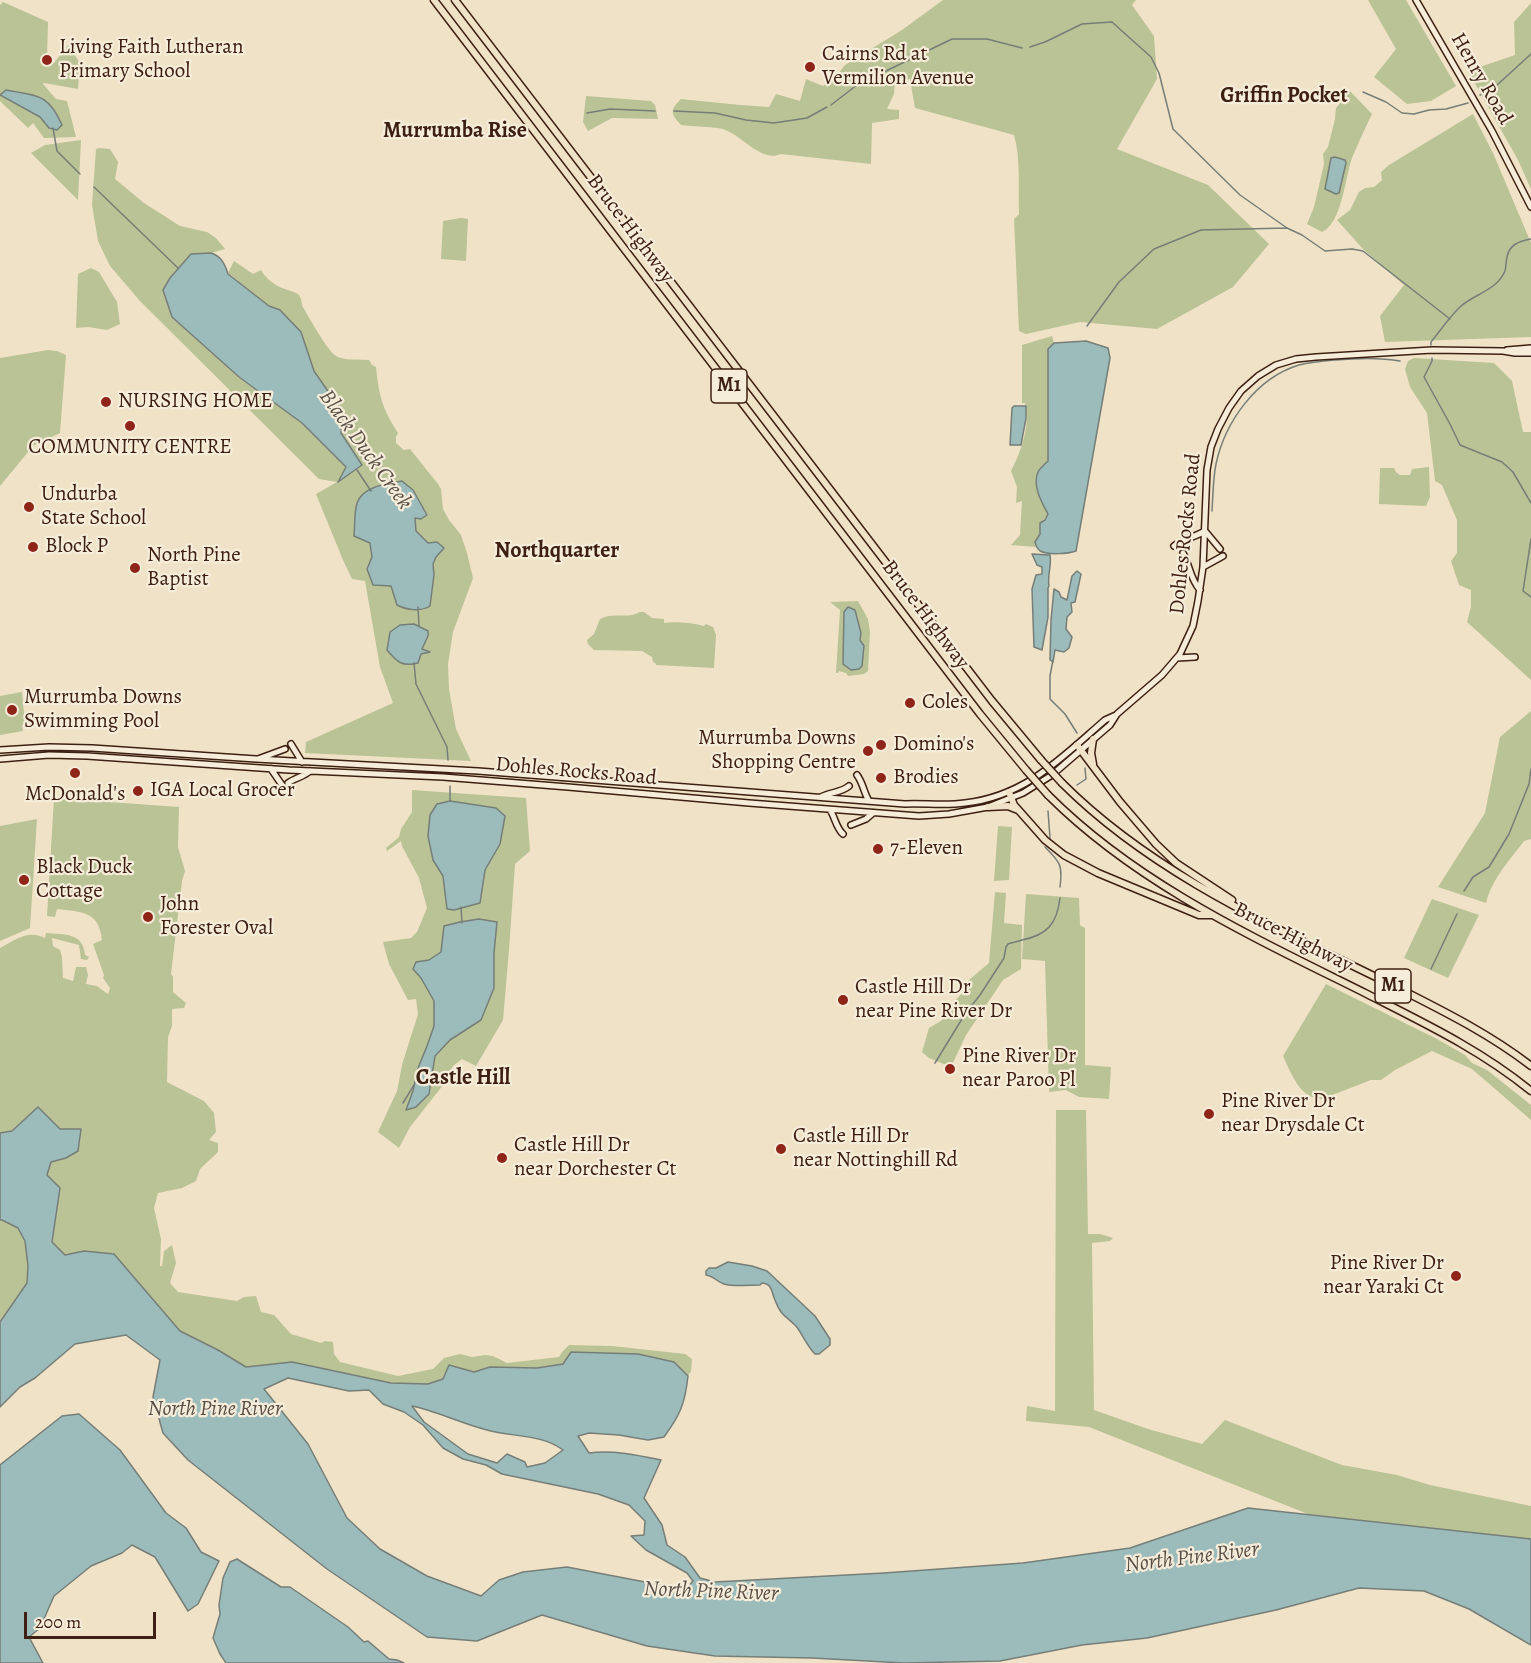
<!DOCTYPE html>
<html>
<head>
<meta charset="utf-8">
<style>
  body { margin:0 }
  #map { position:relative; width:1531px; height:1663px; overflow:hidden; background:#f0e2c6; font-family:Alegreya,serif }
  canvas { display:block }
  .scale { position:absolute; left:24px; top:1612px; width:132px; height:27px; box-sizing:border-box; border:3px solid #3e2013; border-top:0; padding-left:8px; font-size:18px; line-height:21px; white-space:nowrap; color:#3e2013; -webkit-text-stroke:4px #f5ecda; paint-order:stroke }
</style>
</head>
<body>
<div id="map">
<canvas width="1531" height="1663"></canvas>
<div class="scale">200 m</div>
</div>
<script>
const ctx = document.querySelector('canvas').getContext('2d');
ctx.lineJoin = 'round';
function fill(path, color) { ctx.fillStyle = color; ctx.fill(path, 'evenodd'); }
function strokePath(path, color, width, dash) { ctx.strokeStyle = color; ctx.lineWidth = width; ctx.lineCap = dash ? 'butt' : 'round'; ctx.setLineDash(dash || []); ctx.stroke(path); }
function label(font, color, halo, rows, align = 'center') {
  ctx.font = font + ' Alegreya,serif'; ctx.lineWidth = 4.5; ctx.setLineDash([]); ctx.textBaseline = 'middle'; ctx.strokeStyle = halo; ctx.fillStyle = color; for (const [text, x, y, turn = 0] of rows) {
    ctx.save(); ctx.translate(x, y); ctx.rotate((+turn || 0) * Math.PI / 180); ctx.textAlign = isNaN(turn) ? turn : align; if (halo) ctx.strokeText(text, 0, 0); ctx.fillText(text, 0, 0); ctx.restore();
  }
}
fill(new Path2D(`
  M943,0H1136L1132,5L1154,36L1157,79L1117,149L1208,185L1269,244L1233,287L1157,329L1080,322L1026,334L1019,331L1014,219L1019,214C1018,188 1021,159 1014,135L915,108L910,79L895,81L894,94L887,109L899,110V119L872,123L871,164L781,154C761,163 742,135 723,129C710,126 694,127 681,125C670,113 670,110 681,99L740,105L769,107L776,94L800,101L806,79L823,86L837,75L845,65L902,30Z
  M1368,0H1406L1456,86L1431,101L1407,104L1374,77L1396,49Z
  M3,2L48,22L47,60L54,63L68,45L80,63L78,89L44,83L43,84L56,99L67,101L76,137L44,138L33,123L28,128L0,101V5Z
  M1531,3V189L1518,160L1468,71L1515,55L1514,22Z
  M1350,91L1372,114C1365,129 1358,143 1352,158C1345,178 1342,223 1322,232L1307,224L1314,207L1324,164L1323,154L1328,147L1335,119L1336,108Z
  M586,96L651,101L655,105L658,119L612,118L588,131L583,122Z
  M1473,114L1493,153L1531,243V337L1385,342L1380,316L1404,285L1363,249L1337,220L1350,210L1359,192L1365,188L1374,187L1382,180L1381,172L1389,165Z
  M81,140L78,200L31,153L45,145Z
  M99,148L110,149L118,162L115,179L144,203L180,226L207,232L216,238L225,249L211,253L191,254L170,278L163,290L172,317L238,377L302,423L346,467L339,481L362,465L341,433L343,413L314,371L301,332L280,310L269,306L228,273L234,261L253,274L261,270C265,277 271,282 278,286C282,289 297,292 299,295C302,299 301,305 304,309C310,319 327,350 336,356C344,361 360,359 369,360L372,365L376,367C379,396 382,408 398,433L396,437V443L404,450L410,449L438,484L441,489L443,509L449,520L461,535L467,553L473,578L453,632L448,664L449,689L456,729L471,761L305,753L306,742L393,703L380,667L365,581L352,579L343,560L316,494L337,482L319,479L140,301L110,266L98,241L92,205L96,149ZM413,490L427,515L421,519L415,518L416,531L428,544L436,557L433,564L434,575L430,606L397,605L391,585L367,569L372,557L370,543Z
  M461,218L468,219L466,261L441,259L443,221Z
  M91,268L99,272L117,302L120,324L107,330L88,327L76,328L78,274Z
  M1052,336L1054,343L1048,349V461C1045,464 1040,468 1038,472C1032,486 1042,503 1049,514L1040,523V534L1035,542L1036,547L1011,545L1020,535L1022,501L1016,503L1017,487L1011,471C1021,452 1031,424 1025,403H1022V345Z
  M48,350L57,351L66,355L60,433L33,446L0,486V358Z
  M1414,358L1494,363L1512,381L1523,432H1531V680L1467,622L1471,607V590L1459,585L1451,561L1457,553V520L1442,485L1435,481L1427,413L1410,387L1405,369L1408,361Z
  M1429,467L1430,497L1426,506L1379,504L1380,468H1394L1396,472L1400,475H1410L1412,469Z
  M858,601L868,619L870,632L868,671L864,674L848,676L846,673L839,671L838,673H836L840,610L830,602ZM844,612L861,633L860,640L864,646L843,664Z
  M640,612H644L652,618L664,619V623C674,621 694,623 704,626L706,624L713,627L716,635L714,668L656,665L655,663L653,662L652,657L642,651L594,650L588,644L587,640L594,634L600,619C614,611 626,620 640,612Z
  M22,692L25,724L22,725L23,731L0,735V696Z
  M1531,711V839L1524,841C1509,861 1492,879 1486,903L1438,887L1485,813L1500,737Z
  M412,790L526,798L530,851L515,864L509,950L503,1020L476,1066L462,1059L453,1066L440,1089L410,1127L399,1148L378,1132L397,1091L402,1065L418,1014L416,999L408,1000L389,964L383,942L411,938L417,932L427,908L419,878L402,846L401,841L387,851L386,848L399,837L401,829L412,812Z
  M54,798L179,807L178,847L185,871L182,881L171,974L173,977V992L186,1003L184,1008L172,1009V1026L168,1037L167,1082L204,1101L214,1113L216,1132L209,1140L218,1143V1152L200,1169L196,1181L182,1188L158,1193L154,1208L161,1239L160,1266H162L164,1251L172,1245L176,1263L170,1283L178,1292L237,1301L244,1297L256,1296L261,1312L274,1315L291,1334L321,1343L325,1341L333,1342L334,1354L340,1362L398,1376L433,1369L444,1358L460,1354L472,1357L485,1355L493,1356L507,1363L559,1357L562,1352L569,1345L612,1346L685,1354L692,1359L691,1371L688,1376L674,1362L638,1354L572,1352L563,1364L537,1368L490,1367L474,1372L449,1366L443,1379L428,1384L391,1383L292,1362L247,1367L218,1350L180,1331L114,1254L84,1251L65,1255L52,1242L60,1188L46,1175L51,1162L66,1158L60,1129L38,1107L12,1131L0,1133V948C15,940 28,929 45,938L46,933C65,935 83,932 85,955L89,957L87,960L81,959L79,945L52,938L53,946L60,950L62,957L63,978L73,981L76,967H86L88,975L86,984L97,986L108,994L110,988L103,978L104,975L93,944L102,940C99,911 82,912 57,909L55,917L47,916Z
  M37,819L30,928L0,941V826Z
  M998,826L1012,827L1009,880L994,881Z
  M995,892L1006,893L1004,923L1022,925L1021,969L1003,980L966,1035L951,1067L929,1058L922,1052L929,1028L941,1021L953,1003L966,989L969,980L989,963Z
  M1026,894L1079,898L1080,925L1085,928V1065L1111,1067L1109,1099L1079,1097L1066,1090L1049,1092L1045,961L1022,959Z
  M1432,899L1479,915L1448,978L1404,958Z
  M1326,984L1437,1039L1465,1055L1472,1063L1487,1070L1531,1105V1120L1472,1069L1432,1051L1395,1070L1381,1080H1371L1322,1099C1300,1099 1291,1073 1283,1056Z
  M1056,1110H1086L1088,1234H1100L1113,1238L1110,1241L1092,1243L1094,1410L1148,1429L1202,1444L1225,1420L1342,1465L1397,1475L1430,1485L1531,1506V1539L1491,1535L1308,1514L1089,1427L1026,1421L1027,1406L1055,1411Z
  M0,1220H2L18,1228L25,1241L28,1266L27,1283L0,1322Z`), '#bac395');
const water = new Path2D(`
  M6,90C37,96 48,93 62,125L57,130L49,128L40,117L0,95Z
  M1335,157L1345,160L1346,163L1339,193L1336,194L1325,189L1331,158Z
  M211,253C221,256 225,264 228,274L269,306L280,310L301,332L314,371L343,413L341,433L362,465L338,482L346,467L302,423L239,377L172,317L163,290L170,278L191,254Z
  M1086,341L1108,348L1110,358L1076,551C1068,554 1048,555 1040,551C1036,548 1036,546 1035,542L1040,534V523L1045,520L1048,514C1042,503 1032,486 1038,472C1040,468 1045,464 1048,461V349L1054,343Z
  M1014,406H1026V418L1021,445H1010L1012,408Z
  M402,481L413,490L427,515L421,519L415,518L416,531L428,543L437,542L444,548L436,557L433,564L434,575L430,606C421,612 406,610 397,605L391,586L373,585L367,569L372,557L370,543L354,536C355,526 354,513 357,503C363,486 387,484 402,481Z
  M1032,554L1050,555C1052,566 1047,575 1049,586L1048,588V617L1042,650L1034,647L1032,589L1036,575L1042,574V567L1037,565Z
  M1077,571L1081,574L1075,602L1071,603L1072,612L1067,617L1066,629L1072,637L1069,648L1064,652L1055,650L1053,662L1050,660L1051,620L1054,589L1059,592L1061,597L1067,600L1072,576Z
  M848,607L855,610L861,633L860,640L864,646L862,666L859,669L851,670L843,664L844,612Z
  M414,624L428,631V636L422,649L430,652L421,654L418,663C402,667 397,662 387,650L390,632L400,625Z
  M450,801L496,808L505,816L500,844L485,870L480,903L454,910L447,909L443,876L433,860L428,836L430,815L437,804Z
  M479,919L497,922L494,953V988L481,1020L450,1040L435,1056L429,1094L416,1107L406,1110L413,1091L418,1068L427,1046L434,1026V1001L421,978L413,969L416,962L429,960L441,952L444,926L460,922Z
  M38,1107L60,1129H81L78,1151L66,1158L51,1162L47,1175L60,1188L52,1242L65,1255L84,1251L114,1254L180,1331L218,1350L246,1367L292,1362L391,1383L428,1384L443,1379L449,1365L474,1372L490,1367L537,1368L563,1364L571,1352L638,1354L674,1362L688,1376C685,1404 680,1415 664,1437L648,1440L619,1435L589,1433L578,1436L589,1453C613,1450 637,1455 661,1460L644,1498L662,1525L667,1545L685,1557L700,1578L715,1582L884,1573L1023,1563L1130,1548L1248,1508L1531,1539V1645L1469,1609L1424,1591L1359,1588L1276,1610L1147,1638L1082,1645L1000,1661L904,1663L812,1658L715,1656L647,1646L542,1615L477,1641L427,1637L327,1569L188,1460L163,1433L153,1397L160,1360L126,1335L75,1344L35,1378L20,1387L0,1407V1322L27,1283L28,1266L25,1241L18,1228L2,1220H0V1133L12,1131ZM288,1378L349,1391L369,1390L383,1404L404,1412L423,1425L443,1448L463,1459L486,1465L502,1474L598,1494L629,1505L645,1521L644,1535L631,1536L646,1550L687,1573L693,1581L688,1587H671L567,1567L523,1572L499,1580L481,1596L427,1576L380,1549L347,1518L308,1444L264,1389ZM412,1406C437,1411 462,1424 487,1430C512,1437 542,1434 563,1450L545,1463L527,1467L525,1462L507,1454L497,1463L468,1454L424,1422Z
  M728,1262L752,1266L767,1271L815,1316L830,1339V1345L819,1354H815C807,1346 803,1335 796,1326C785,1315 781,1316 775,1300C771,1292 773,1284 762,1283L760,1285C749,1285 734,1287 724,1284C717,1282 714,1276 706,1275V1271L709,1268H716Z
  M79,1414L120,1450L166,1513L186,1528L201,1552L219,1561L198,1604L188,1611L155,1557L132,1545L122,1553L91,1566L54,1596L40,1628L29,1637L43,1663H0V1465L62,1416Z
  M237,1559L281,1587H290L348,1627L364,1642L368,1641L389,1659L397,1660L404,1663H226L220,1654L213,1638L220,1614L219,1605L223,1578L230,1562Z`);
fill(water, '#9cbcbc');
strokePath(water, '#767e78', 1.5);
strokePath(new Path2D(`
  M1030,47L1045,42L1082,24L1112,22L1151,57L1159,73L1173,129L1240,195L1287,228L1302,235L1325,251L1352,249L1363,251L1450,319
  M1363,92L1386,102L1402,113L1414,114L1429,110L1446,109L1468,103
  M1480,95L1496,86L1531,54
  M831,105L857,85L952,39H987L1022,48
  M674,111L715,113L746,120L774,123L807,118L827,107
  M587,113L610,109L655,111
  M53,128L57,151L80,174
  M94,187L178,268
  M1087,326L1119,282L1154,249L1201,230L1287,228
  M1431,345V342C1441,330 1450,316 1461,306C1475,294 1497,290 1505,271C1506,267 1506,261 1507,257C1509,245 1519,241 1531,239
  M1432,358V361L1424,377L1450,424L1460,445L1502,462L1513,472L1531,503
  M357,470L371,491
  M1212,511C1213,495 1213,479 1216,464C1225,422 1256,378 1299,365C1311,362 1323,361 1335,360C1357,358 1379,357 1400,361
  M1531,539L1523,591L1531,597
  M418,607L419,626
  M1053,660L1050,676V699L1065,714L1077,733
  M414,663L416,684L447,747L448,760
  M1077,785L1086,779L1085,768
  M450,786V801
  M1048,811L1050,838
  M1045,847C1060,862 1063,865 1060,887
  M1464,891L1473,877L1489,867L1509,834L1529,784L1531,769
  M461,907L462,923
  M1431,969L1457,914
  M935,1063L965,1014L980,995L1004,958L1006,947L1008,944C1013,942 1017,942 1022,940C1047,935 1057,924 1060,898
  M403,1103L414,1085`), '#767e78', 1.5);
const secondary = new Path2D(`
  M1416,0L1492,131L1531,207
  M1507,350L1531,348
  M1205,531L1220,549
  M1174,546C1183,539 1195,537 1205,531
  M1183,553C1190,566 1190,579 1200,590
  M1203,567L1223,556
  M1177,658L1195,657
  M291,744L302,762
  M0,750L49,747L92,748L256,759L478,771L905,804C925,803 945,806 965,803C1026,796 1061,758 1105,720L1116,715
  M0,759L49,755L87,756L289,770L443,777L568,787L749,803L919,816L949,814L988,807L1023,793L1052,775L1110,725L1117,714L1162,675L1180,654L1193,626L1198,601L1203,567L1207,470L1211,447L1218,429L1229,408L1241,391L1258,376L1276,365L1296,359L1316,357L1432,350L1503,351L1515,353H1531
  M258,759L285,749
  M271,769L282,785
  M857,775C863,783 864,793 869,801
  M288,783C295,778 303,777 310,771
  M821,797C830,792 841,793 849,786
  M830,810C835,817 836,828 843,834
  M851,825L866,819L873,813`);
const motorway = new Path2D(`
  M434,0L980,714L1026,770
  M455,0L992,701L1041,760
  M1077,745L1120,802L1156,844L1176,863L1232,900
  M1093,764L1091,753L1093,739
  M1062,783C1152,873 1270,925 1382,980C1433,1006 1486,1031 1531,1066
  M1009,792L1014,805L1022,814L1045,840L1064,855L1098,873L1199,915H1212
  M1048,795C1138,885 1255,938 1367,994C1424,1023 1481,1050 1531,1091
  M988,807L1008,806L1018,810`);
strokePath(secondary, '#3e2013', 8);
strokePath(motorway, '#3e2013', 9);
strokePath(secondary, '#f5ecda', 5);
strokePath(motorway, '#f0e2c6', 6);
const motorwayBridge = new Path2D(`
  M1041,760L1062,783
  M1026,770L1048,795`);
strokePath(motorwayBridge, '#3e2013', 9, []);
strokePath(motorwayBridge, '#f0e2c6', 6);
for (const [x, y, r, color] of [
  [47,60,6,"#8f2418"],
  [810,67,6,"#8f2418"],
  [106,402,6,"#8f2418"],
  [130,426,6,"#8f2418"],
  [29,507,6,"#8f2418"],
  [33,547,6,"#8f2418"],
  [135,568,6,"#8f2418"],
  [910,703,6,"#8f2418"],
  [12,710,6,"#8f2418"],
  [881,745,6,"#8f2418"],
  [868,751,6,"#8f2418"],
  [75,773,6,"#8f2418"],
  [881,778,6,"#8f2418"],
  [138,791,6,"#8f2418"],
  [878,849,6,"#8f2418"],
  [24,880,6,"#8f2418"],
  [148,917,6,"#8f2418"],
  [843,1000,6,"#8f2418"],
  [950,1069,6,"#8f2418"],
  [1209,1114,6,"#8f2418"],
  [781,1149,6,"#8f2418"],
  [502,1158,6,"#8f2418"],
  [1456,1276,6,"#8f2418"]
]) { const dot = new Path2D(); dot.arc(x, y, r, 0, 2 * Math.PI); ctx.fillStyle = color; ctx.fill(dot); strokePath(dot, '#f5ecda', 2); }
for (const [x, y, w] of [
  [729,386,36],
  [1393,986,36]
]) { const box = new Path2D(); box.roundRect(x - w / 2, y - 17, w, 34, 4.5); ctx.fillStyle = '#f5ecda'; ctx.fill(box); strokePath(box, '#3e2013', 1.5); }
label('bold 20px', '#3e2013', null, [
  ["M1",729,386],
  ["M1",1393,986]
]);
label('21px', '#3e2013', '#f5ecda', [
  ["Living Faith Lutheran",59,48],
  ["Primary School",59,72],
  ["Cairns Rd at",822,55],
  ["Vermilion Avenue",822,79],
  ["NURSING HOME",118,402],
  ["COMMUNITY CENTRE",130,448,"center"],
  ["Undurba",41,495],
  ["State School",41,519],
  ["Block P",45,547],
  ["North Pine",147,556],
  ["Baptist",147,580],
  ["Murrumba Downs",24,698],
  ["Swimming Pool",24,722],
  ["Coles",922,703],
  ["Murrumba Downs",856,739,"right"],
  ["Shopping Centre",856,763,"right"],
  ["Domino's",893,745],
  ["Brodies",893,778],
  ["IGA Local Grocer",150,791],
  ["McDonald's",75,795,"center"],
  ["7-Eleven",890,849],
  ["Black Duck",36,868],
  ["Cottage",36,892],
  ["John",160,905],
  ["Forester Oval",160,929],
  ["Castle Hill Dr",855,988],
  ["near Pine River Dr",855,1012],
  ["Pine River Dr",962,1057],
  ["near Paroo Pl",962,1081],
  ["Pine River Dr",1221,1102],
  ["near Drysdale Ct",1221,1126],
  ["Castle Hill Dr",793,1137],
  ["near Nottinghill Rd",793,1161],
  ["Castle Hill Dr",514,1146],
  ["near Dorchester Ct",514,1170],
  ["Pine River Dr",1444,1264,"right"],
  ["near Yaraki Ct",1444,1288,"right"]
], 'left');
label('21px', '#3e2013', '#f5ecda', [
  ["Henry Road",1481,79,60],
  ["Bruce Highway",630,229,53],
  ["Dohles Rocks Road",1186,534,-84],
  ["Bruce Highway",925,615,53],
  ["Dohles Rocks Road",576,772,5],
  ["Bruce Highway",1293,938,27]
]);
label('bold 22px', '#3e2013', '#f5ecda', [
  ["Griffin Pocket",1284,97],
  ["Murrumba Rise",455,132],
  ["Northquarter",557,552],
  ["Castle Hill",463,1079]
]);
label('italic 22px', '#5a4f46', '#f5ecda', [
  ["Black Duck Creek",365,450,54],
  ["North Pine River",215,1410],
  ["North Pine River",1192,1558,-7],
  ["North Pine River",711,1592,2]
]);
</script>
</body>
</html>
